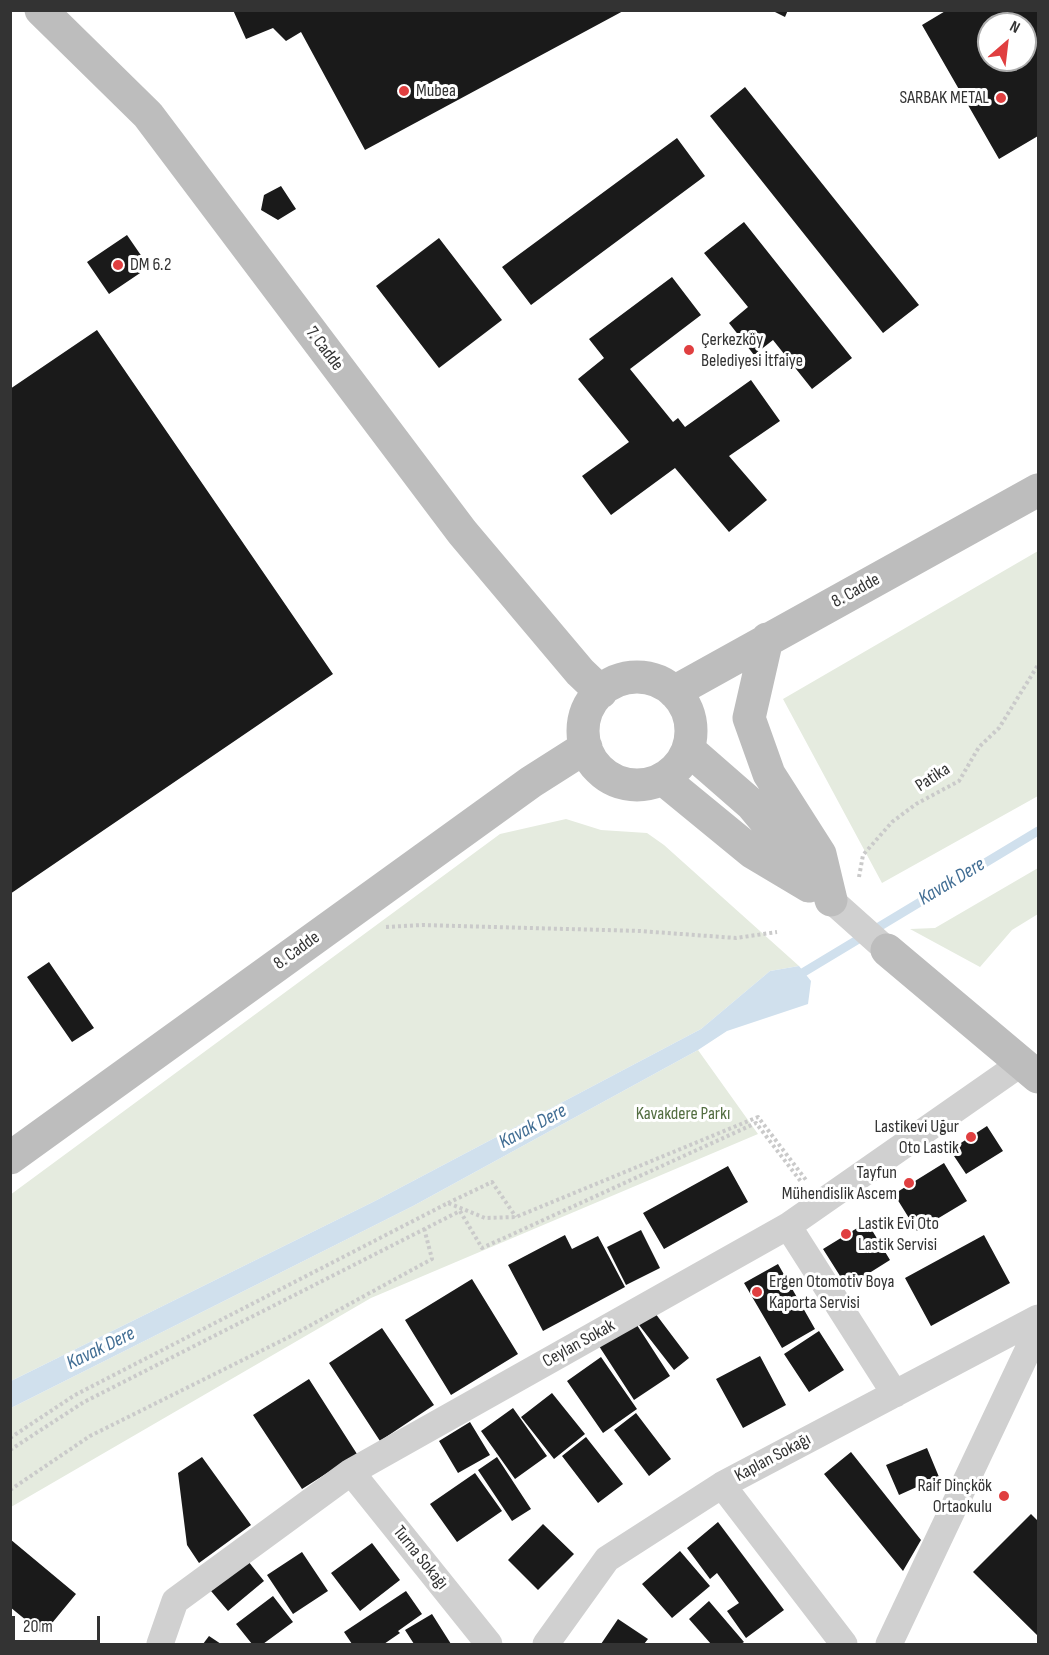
<!DOCTYPE html>
<html>
<head>
<meta charset="utf-8">
<style>
  body { margin:0 }
  #map { position:relative; width:1049px; height:1655px; overflow:hidden; background:#fff; font-family:"Sofia Sans Condensed",sans-serif }
  canvas { display:block }
  .frame { position:absolute; inset:0; border:12px solid #333; pointer-events:none }
  .north { position:absolute; left:977px; top:12px; width:60px; height:60px; box-sizing:border-box; background:#fff; border:2px solid #adadad; border-radius:50%; rotate:28deg; font-size:16px; font-weight:700; line-height:24px; text-align:center; color:#333 }
  .north::after { content:''; display:block; margin:auto; width:21px; height:27px; background:#e03f40; clip-path:polygon(50% 0,100% 100%,50% 72%,0 100%) }
  .scale { position:absolute; left:12px; top:1616px; width:88px; height:27px; box-sizing:border-box; border:3px solid #333; border-top:0; padding-left:8px; font-size:18px; line-height:21px; white-space:nowrap; color:#333; -webkit-text-stroke:4px #fff; paint-order:stroke }
</style>
</head>
<body>
<div id="map">
<canvas width="1049" height="1655"></canvas>
<div class="frame"></div>
<div class="north">N</div>
<div class="scale">20 m</div>
</div>
<script>
const ctx = document.querySelector('canvas').getContext('2d');
ctx.lineJoin = 'round';
function fill(path, color) { ctx.fillStyle = color; ctx.fill(path, 'evenodd'); }
function strokePath(path, color, width, dash) { ctx.strokeStyle = color; ctx.lineWidth = width; ctx.lineCap = dash ? 'butt' : 'round'; ctx.setLineDash(dash || []); ctx.stroke(path); }
function label(font, color, halo, rows, align = 'center') {
  ctx.font = font + ' "Sofia Sans Condensed",sans-serif'; ctx.lineWidth = 6; ctx.setLineDash([]); ctx.textBaseline = 'middle'; ctx.strokeStyle = halo; ctx.fillStyle = color; for (const [text, x, y, turn = 0] of rows) {
    ctx.save(); ctx.translate(x, y); ctx.rotate((+turn || 0) * Math.PI / 180); ctx.textAlign = isNaN(turn) ? turn : align; if (halo) ctx.strokeText(text, 0, 0); ctx.fillText(text, 0, 0); ctx.restore();
  }
}
fill(new Path2D(`
  M1038,551V796L882,883L783,699Z
  M566,819L601,830L647,833L664,845L799,966L770,971L701,1029L375,1201L11,1381L10,1195L500,834Z
  M1038,868V914L1012,930L980,967L910,929L935,928Z
  M698,1050L758,1134L371,1298L11,1507V1408L413,1206Z`), '#e5ebdf');
fill(new Path2D(`
  M799,966L811,981L808,1004L727,1031L698,1050L413,1206L11,1408V1381L375,1201L701,1029L770,971Z`), '#d0e0ed');
strokePath(new Path2D(`
  M794,978L1038,831`), '#d0e0ed', 9);
fill(new Path2D(`
  M233,10H625L365,150L301,32L286,41L273,28L246,39Z
  M771,10H788L785,17Z
  M947,10H1038V136L999,159L922,25ZM989,24H1025V60H989Z
  M745,87L919,305L883,333L710,116Z
  M677,138L705,176L531,305L502,267Z
  M281,186L296,209L278,220L261,210L264,195Z
  M744,222L852,358L812,389L773,340L754,355L729,323L748,307L704,253Z
  M127,235L149,267L109,294L87,262Z
  M439,238L502,320L439,368L376,286Z
  M672,277L701,315L630,369L673,422L678,418L685,427L751,380L780,421L729,456L767,500L729,532L675,468L611,515L582,476L629,442L578,379L604,358L589,339Z
  M97,330L333,674L10,894V389Z
  M49,962L94,1028L72,1042L27,977Z
  M987,1126L1003,1151L966,1174L950,1150Z
  M944,1163L967,1201L917,1231L894,1194Z
  M728,1166L748,1202L664,1249L643,1213Z
  M867,1222L890,1260L847,1287L823,1249Z
  M641,1230L660,1268L626,1285L607,1247Z
  M565,1235L572,1249L598,1236L625,1287L543,1331L508,1265Z
  M984,1235L1010,1283L931,1326L905,1278Z
  M778,1264L815,1329L782,1348L744,1283Z
  M472,1279L518,1354L451,1395L405,1320Z
  M655,1313L689,1358L674,1370L639,1325Z
  M635,1322L670,1376L634,1400L599,1346Z
  M382,1328L434,1405L380,1441L329,1363Z
  M819,1331L844,1370L809,1392L784,1354Z
  M760,1356L786,1405L743,1428L716,1379Z
  M601,1357L637,1409L603,1433L567,1381Z
  M309,1379L357,1454L302,1489L253,1415Z
  M552,1393L585,1434L554,1459L521,1417Z
  M513,1408L547,1456L515,1479L481,1431Z
  M636,1413L671,1459L649,1476L614,1430Z
  M470,1422L490,1455L458,1473L439,1441Z
  M586,1437L623,1484L598,1503L562,1456Z
  M927,1448L939,1477L899,1495L886,1465Z
  M851,1452L921,1540L903,1571L824,1474Z
  M202,1457L251,1525L199,1563L187,1545L178,1473Z
  M497,1457L531,1509L512,1521L478,1470Z
  M475,1473L502,1511L457,1542L430,1504Z
  M1031,1514L1038,1521V1636L973,1572Z
  M718,1522L784,1610L746,1638L727,1611L739,1603L717,1573L710,1579L687,1548Z
  M543,1524L574,1554L538,1590L508,1560Z
  M10,1539L76,1594L43,1634L10,1607Z
  M372,1543L400,1580L360,1611L331,1573Z
  M680,1551L710,1586L672,1618L642,1584Z
  M302,1552L328,1591L293,1614L267,1575Z
  M248,1561L264,1581L228,1611L211,1591Z
  M406,1591L422,1614L398,1631L400,1633L384,1644H352L344,1632Z
  M273,1596L293,1622L263,1644H252L236,1624Z
  M709,1601L744,1642L741,1644H711L689,1619Z
  M432,1614L451,1644H414L405,1630Z
  M618,1619L648,1639L644,1644H601Z
  M209,1636L221,1644H203Z`), '#1a1a1a');
strokePath(new Path2D(`
  M859,877L863,855L892,822L916,804L959,781L979,747L999,728L1038,665
  M386,927L422,925L640,931L736,938L777,932
  M448,1203L492,1182L516,1217
  M10,1438L75,1395L448,1203L485,1218L516,1217L758,1117L806,1180
  M10,1450L84,1402L460,1211L482,1248L756,1123L802,1183
  M10,1490L90,1436L289,1337L432,1259L424,1228`), '#cacaca', 4, [3, 3]);
strokePath(new Path2D(`
  M831,900L887,950
  M788,1226L895,1394
  M351,1472L489,1644
  M722,1485L844,1644
  M160,1644L175,1601L351,1472L788,1226L1023,1062
  M546,1644L607,1559L722,1485L1038,1318
  M889,1644L1038,1329`), '#d0d0d0', 27);
strokePath(new Path2D(`
  M41,10L148,115L462,532L580,672L601,692
  M767,639L749,718L769,774L820,854L831,900
  M583 731a54 54 0 1 1 108 0a54 54 0 1 1-108 0Z
  M674,692L1038,490
  M688,749L751,804L819,885
  M663,779L752,852L809,886
  M887,950L1038,1077
  M10,1158L531,782L586,747`), '#bdbdbd', 33);
for (const [x, y, r, color] of [
  [404,91,6,"#e03f40"],
  [1001,98,6,"#e03f40"],
  [118,265,6,"#e03f40"],
  [689,350,6,"#e03f40"],
  [971,1137,6,"#e03f40"],
  [909,1183,6,"#e03f40"],
  [846,1234,6,"#e03f40"],
  [757,1292,6,"#e03f40"],
  [1004,1496,6,"#e03f40"]
]) { const dot = new Path2D(); dot.arc(x, y, r, 0, 2 * Math.PI); ctx.fillStyle = color; ctx.fill(dot); strokePath(dot, '#fff', 2); }
label('18px', '#333', '#fff', [
  ["Mubea",416,91],
  ["SARBAK METAL",989,98,"right"],
  ["DM 6.2",130,265],
  ["Çerkezköy",701,340],
  ["Belediyesi İtfaiye",701,361],
  ["Lastikevi Uğur",959,1127,"right"],
  ["Oto Lastik",959,1148,"right"],
  ["Tayfun",897,1173,"right"],
  ["Mühendislik Ascem",897,1194,"right"],
  ["Lastik Evi Oto",858,1224],
  ["Lastik Servisi",858,1245],
  ["Ergen Otomotiv Boya",769,1282],
  ["Kaporta Servisi",769,1303],
  ["Raif Dinçkök",992,1486,"right"],
  ["Ortaokulu",992,1507,"right"]
], 'left');
label('18px', '#333', '#fff', [
  ["7. Cadde",324,349,53],
  ["8. Cadde",856,591,-29],
  ["Patika",933,778,-33],
  ["8. Cadde",297,951,-36],
  ["Ceylan Sokak",579,1344,-29],
  ["Kaplan Sokağı",773,1458,-28],
  ["Turna Sokağı",420,1558,51]
]);
label('18px', '#536e41', '#fff', [
  ["Kavakdere Parkı",683,1114]
]);
label('italic 20px', '#426e94', '#fff', [
  ["Kavak Dere",952,882,-31],
  ["Kavak Dere",533,1127,-28],
  ["Kavak Dere",101,1349,-26]
]);
</script>
</body>
</html>
